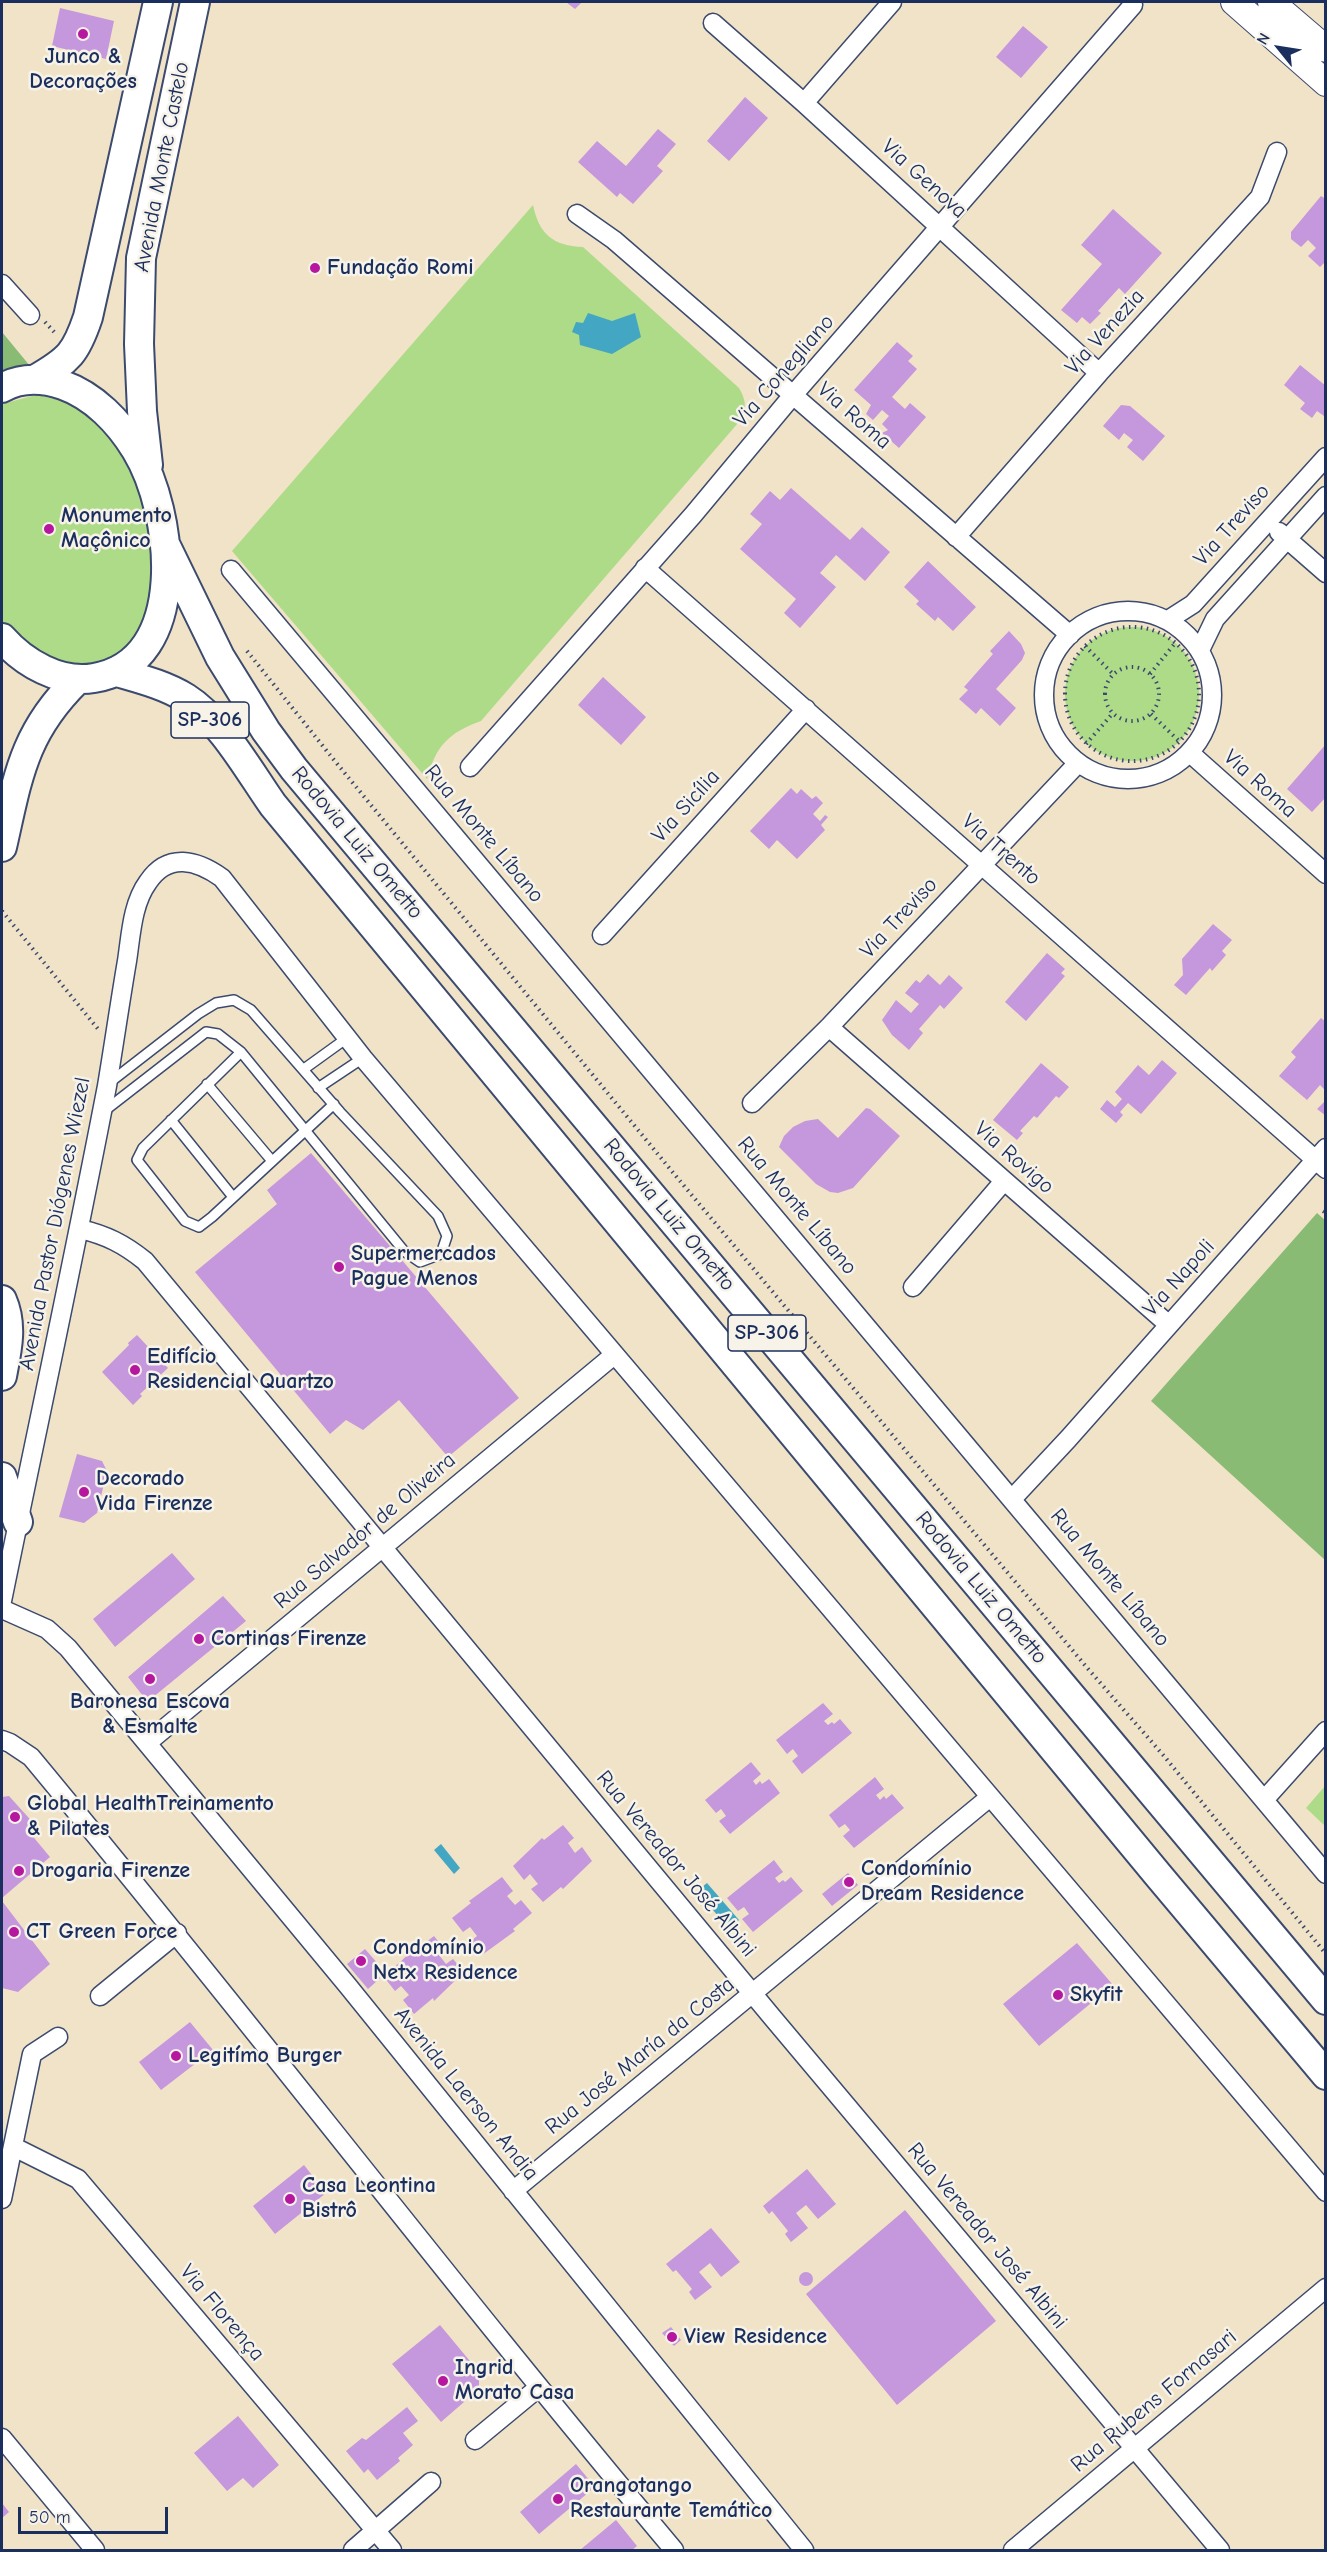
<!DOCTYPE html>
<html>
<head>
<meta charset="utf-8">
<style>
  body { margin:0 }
  #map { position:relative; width:1327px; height:2552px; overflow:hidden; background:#f1e3c7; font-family:"Comic Neue",sans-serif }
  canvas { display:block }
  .frame { position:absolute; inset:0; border:3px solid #1b2f5e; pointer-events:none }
  .north { position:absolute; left:1249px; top:18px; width:60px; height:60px; -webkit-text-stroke:4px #f7f3e8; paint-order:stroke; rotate:300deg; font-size:16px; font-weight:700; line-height:24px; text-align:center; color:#1b2f5e }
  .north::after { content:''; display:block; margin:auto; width:21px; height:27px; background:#1b2f5e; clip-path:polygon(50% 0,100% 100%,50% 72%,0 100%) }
  .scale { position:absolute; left:18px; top:2507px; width:150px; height:27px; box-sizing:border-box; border:3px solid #1b2f5e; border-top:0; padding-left:8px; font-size:18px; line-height:21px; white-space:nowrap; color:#1b2f5e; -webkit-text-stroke:4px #f7f3e8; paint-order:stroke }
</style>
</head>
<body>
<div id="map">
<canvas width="1327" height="2552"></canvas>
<div class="frame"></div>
<div class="north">N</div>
<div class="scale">50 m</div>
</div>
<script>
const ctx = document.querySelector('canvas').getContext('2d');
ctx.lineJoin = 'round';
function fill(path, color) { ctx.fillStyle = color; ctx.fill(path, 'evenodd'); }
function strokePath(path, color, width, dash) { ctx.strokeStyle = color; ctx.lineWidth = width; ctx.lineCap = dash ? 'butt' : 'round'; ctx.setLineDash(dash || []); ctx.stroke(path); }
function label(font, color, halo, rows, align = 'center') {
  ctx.font = font + ' "Comic Neue",sans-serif'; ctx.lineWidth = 5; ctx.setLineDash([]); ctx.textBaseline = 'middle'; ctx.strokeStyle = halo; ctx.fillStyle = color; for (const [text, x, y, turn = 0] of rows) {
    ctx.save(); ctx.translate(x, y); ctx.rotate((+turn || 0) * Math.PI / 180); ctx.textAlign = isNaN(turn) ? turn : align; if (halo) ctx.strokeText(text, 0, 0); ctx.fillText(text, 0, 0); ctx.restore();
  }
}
fill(new Path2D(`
  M533,205C539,234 553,246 583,247L739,388C747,401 747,412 738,423L481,721C448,733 436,746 427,779L232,551Z
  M36,395L70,402L102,425L116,445L131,470L147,516L155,553L146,629L121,659L73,672L2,629V404Z
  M1065 694a67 67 0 1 1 134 0a67 67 0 1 1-134 0Z
  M1325,1786V1826L1306,1808Z`), '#addb88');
fill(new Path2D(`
  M2,332L30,366L2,370Z
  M1317,1213L1326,1221L1325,1560L1151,1401Z`), '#8abb74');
fill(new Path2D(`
  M588,313L612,321L635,313L641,337L612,354L580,345L579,335L572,332L576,322L583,323Z
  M441,1844L460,1868L454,1874L434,1850Z
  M707,1883L739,1920L729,1929L697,1891Z`), '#43a7c3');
fill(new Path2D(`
  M566,2H582L575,9Z
  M60,8L114,21L106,59L52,46Z
  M1023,26L1048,47L1021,78L996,57Z
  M745,97L768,118L729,161L707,141Z
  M658,129L676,144L657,166L663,171L633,204L620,193L617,197L578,162L597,141L626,166Z
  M1321,196L1326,199V261L1320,267L1308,256L1316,248L1308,240L1301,247L1291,239V232Z
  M1113,209L1162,253L1125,294L1119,288L1098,311L1101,313L1090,324L1082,317L1077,323L1061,310L1102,264L1081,245Z
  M897,342L913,356L908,361L917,369L892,397L905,409L910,403L926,417L899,448L882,433L888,430L882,424L889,416L882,410L873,420L866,414L871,405L854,390Z
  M1300,365L1326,386L1324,416L1317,411L1312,418L1300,409L1305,403L1284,385Z
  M1121,405L1130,406L1165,436L1143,461L1127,447L1133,440L1124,433L1119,440L1103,426Z
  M791,488L850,540L862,527L890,552L865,581L836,555L820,573L836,587L800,628L784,613L796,599L740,549L762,524L750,514L770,491L780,500Z
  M928,561L976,607L953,631L938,617L935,621L916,604L919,601L904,587Z
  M1009,631L1021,644L1025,653L1022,660L996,689L1016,708L1000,726L981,708L976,714L959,699L968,690L964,687L993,654L990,651Z
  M603,677L646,717L621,745L578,705Z
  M1326,744V797L1312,812L1287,789Z
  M791,788L797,794L801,789L812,799L816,796L823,803L813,814L820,821L825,815L828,817L821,825L825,830L797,859L777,840L769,849L750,831Z
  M1213,924L1232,940L1222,951L1226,955L1212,971L1210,968L1186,995L1174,985L1183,975L1182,959Z
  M1047,953L1065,969L1061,973L1065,976L1026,1021L1005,1002Z
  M928,974L940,985L949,975L963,988L944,1009L940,1005L919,1029L923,1033L909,1050L892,1035L882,1020L896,1000L911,1013L919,1004L905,993L916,980L920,983Z
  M1321,1018L1326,1022V1091L1320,1085L1307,1100L1279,1076L1296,1057L1291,1052Z
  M1162,1060L1177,1073L1141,1114L1128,1103L1120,1112L1123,1115L1116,1123L1100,1109L1107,1100L1115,1107L1122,1099L1115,1092L1138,1065L1149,1075Z
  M1041,1063L1069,1087L1059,1098L1056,1096L1037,1118L1034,1116L1020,1131L1023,1133L1017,1140L993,1120Z
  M1326,1100V1116L1317,1109Z
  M866,1108L870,1109L900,1136L853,1188L838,1193L830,1192L816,1184L779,1147L784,1136L793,1127L805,1121L818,1119L838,1138Z
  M311,1153L519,1398L448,1457L399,1400L363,1430L346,1420L330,1434L195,1272L277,1204L267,1190Z
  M137,1335L168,1368L140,1394L142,1396L133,1405L102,1372L129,1345L128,1343Z
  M77,1454L102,1461L107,1471L97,1513L84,1523L59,1517Z
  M172,1553L195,1579L115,1647L93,1619Z
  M223,1596L246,1621L152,1698L143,1696L128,1677Z
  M823,1703L833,1714L824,1721L828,1725L832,1722L834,1724L840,1719L852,1733L802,1774L792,1761L798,1756L793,1749L787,1754L776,1740Z
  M751,1762L761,1774L753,1781L756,1785L760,1781L762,1784L769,1779L780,1793L730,1834L719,1821L726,1816L721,1809L716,1813L705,1800Z
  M875,1777L884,1789L876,1795L880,1800L884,1796L886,1799L892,1794L904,1808L854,1848L843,1836L850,1830L845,1824L839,1828L829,1815Z
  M9,1796L37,1827L30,1833L50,1857L2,1898V1797Z
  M563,1825L574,1838L568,1843L575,1853L582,1847L592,1861L563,1889L561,1887L543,1902L531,1889L538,1884L530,1874L524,1880L513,1866L542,1838L544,1840Z
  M774,1860L783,1872L775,1878L779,1883L783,1880L785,1882L791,1877L803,1891L753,1932L742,1919L749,1914L744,1907L738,1911L727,1898Z
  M848,1873L858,1885L832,1906L822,1894Z
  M502,1877L513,1891L507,1896L515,1905L521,1900L532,1913L513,1929L515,1931L482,1955L471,1941L477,1936L470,1927L463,1932L452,1918L471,1903L469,1901Z
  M2,1901L50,1964L18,1992L2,1988Z
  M434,1936L445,1950L439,1955L446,1964L453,1959L464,1972L434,2001L433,1998L414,2014L403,2000L409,1995L401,1986L395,1991L384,1977L414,1949L415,1951Z
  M1077,1943L1113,1985L1039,2046L1003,2004Z
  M365,1949L386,1973L368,1989L347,1964Z
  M190,2022L213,2050L161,2090L139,2062Z
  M304,2165L326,2193L275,2234L253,2206Z
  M807,2169L836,2204L818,2219L806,2205L796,2213L808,2228L791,2242L785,2234L788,2231L772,2211L769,2214L763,2206Z
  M905,2210L996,2321L897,2405L806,2294Z
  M711,2228L740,2262L721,2277L710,2263L699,2272L712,2287L695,2300L689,2292L692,2289L676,2270L673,2272L666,2264Z
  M799 2279a7 7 0 1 1 14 0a7 7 0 1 1-14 0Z
  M440,2325L479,2372V2389L441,2422L392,2364Z
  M671,2327L681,2340L674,2346L662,2333Z
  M407,2407L418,2421L403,2433L413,2445L398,2458L400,2461L377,2480L368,2469L364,2473L346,2451L362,2438L366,2440Z
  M238,2416L279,2465L253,2488L243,2478L227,2491L194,2453Z
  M576,2464L595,2487L539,2534L520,2512Z
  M2,2503L9,2512L2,2518Z
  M616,2520L637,2546L632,2550H580Z`), '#c597dc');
const lane = new Path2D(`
  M241,1052L143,1148L137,1160L185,1221L199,1227L212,1217L334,1104
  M304,1069L347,1038
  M207,1084L272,1161
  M318,1088L363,1058
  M103,1112L206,1032L218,1034L241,1052L404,1251L420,1262L441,1254L447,1236L438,1216L340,1112L251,1010L234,1000L216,1003L198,1014L109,1083
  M171,1120L233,1197`);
const street = new Path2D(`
  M713,23L804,103L1099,373
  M804,103L892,2
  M577,214L614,240L1070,635
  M2,284L30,315
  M1279,532L1326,573
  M956,537L1099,373L1260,197L1277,152
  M645,568L1326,1169
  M231,570L1326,1874
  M1044 695a84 84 0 1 1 168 0a84 84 0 1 1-168 0Z
  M1168,620L1193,604L1326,457
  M1200,650L1215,619L1326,496
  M1190,753L1326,874
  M470,767L693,515L793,395L1133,5
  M602,935L806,709
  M829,1027L1169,1325
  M752,1103L829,1027L1078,763
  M80,1229C106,1235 124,1244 145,1261L772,2017L1220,2550
  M913,1287L1004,1181
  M1012,1499L1068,1439L1326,1148
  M2,1601C37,1429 74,1258 107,1086C114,1044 120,1002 127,961C131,935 132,904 148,882C168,852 197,860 222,878L363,1058L1326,2192
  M2,1609L47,1629L68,1648L348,1986L804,2550
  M2,1740L10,1743L31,1757C249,2019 455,2290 674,2550
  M147,1743L614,1355
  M1264,1800L1326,1731
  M100,1996L177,1933
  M14,2147L78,2179L392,2550
  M513,2191L990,1797
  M2,2199L32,2054L58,2037
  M2,2438L95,2550
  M475,2440L538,2388
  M353,2550L431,2482
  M1013,2550L1326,2288`);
const secondary = new Path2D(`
  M1234,2L1326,83
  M1271,2L1326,49`);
const primary = new Path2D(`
  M36,379C69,360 76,353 88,317L158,2
  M2,388C21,377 42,378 63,385C94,396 119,422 136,450C174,512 191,662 94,678C60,684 24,663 2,638
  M148,465L142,411L139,344L141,258L195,2
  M165,544L220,657L266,731L294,769L1326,2000
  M117,672C141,679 165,685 186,698C221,720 249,771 273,805L1158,1875L1326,2075
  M2,847C18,777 23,733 77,680
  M2,1300C13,1325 7,1350 2,1376
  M2,1477L18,1522`);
strokePath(lane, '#3b4a6e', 12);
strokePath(street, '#3b4a6e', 21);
strokePath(secondary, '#3b4a6e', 28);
strokePath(primary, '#3b4a6e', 32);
strokePath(new Path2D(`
  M45,322L56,334
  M1065 694a67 67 0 1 1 134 0a67 67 0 1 1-134 0Z
  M1085,646L1114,675
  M247,651L334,760L675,1175L1089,1670L1164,1756L1326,1954
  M1105 694a27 27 0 1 1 54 0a27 27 0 1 1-54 0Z
  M1150,674L1176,642
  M1151,714L1179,741
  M1086,744L1113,713
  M2,911L98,1029
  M1323,1211L1326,1213`), '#3b4a6e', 4, [1.5, 4.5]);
strokePath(lane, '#fff', 9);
strokePath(street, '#fff', 18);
strokePath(secondary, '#fff', 26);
strokePath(primary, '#fff', 28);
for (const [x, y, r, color] of [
  [83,34,6,"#b5179e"],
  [315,268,6,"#b5179e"],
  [49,529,6,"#b5179e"],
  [339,1267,6,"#b5179e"],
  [135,1370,6,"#b5179e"],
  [84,1492,6,"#b5179e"],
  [199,1639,6,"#b5179e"],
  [150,1679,6,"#b5179e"],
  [15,1817,6,"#b5179e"],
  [19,1871,6,"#b5179e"],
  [849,1882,6,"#b5179e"],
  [14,1932,6,"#b5179e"],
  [361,1961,6,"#b5179e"],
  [1058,1995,6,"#b5179e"],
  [176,2056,6,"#b5179e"],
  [290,2199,6,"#b5179e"],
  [672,2337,6,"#b5179e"],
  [443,2381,6,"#b5179e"],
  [558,2499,6,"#b5179e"]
]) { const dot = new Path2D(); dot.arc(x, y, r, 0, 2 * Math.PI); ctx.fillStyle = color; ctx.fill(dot); strokePath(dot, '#f7f3e8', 2); }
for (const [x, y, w] of [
  [210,720,78],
  [767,1333,78]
]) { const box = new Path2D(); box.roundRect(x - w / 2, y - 18, w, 36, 4.5); ctx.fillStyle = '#f7f3e8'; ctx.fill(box); strokePath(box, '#1b2f5e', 1.5); }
label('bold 21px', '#1b2f5e', null, [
  ["SP-306",210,720],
  ["SP-306",767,1333]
]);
label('bold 22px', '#1b2f5e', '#f7f3e8', [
  ["Junco &",83,57,"center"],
  ["Decorações",83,82,"center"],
  ["Fundação Romi",327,268],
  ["Monumento",61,516],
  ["Maçônico",61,541],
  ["Supermercados",351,1254],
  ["Pague Menos",351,1279],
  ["Edifício",147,1357],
  ["Residencial Quartzo",147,1382],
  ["Decorado",96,1479],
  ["Vida Firenze",96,1504],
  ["Cortinas Firenze",211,1639],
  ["Baronesa Escova",150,1702,"center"],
  ["& Esmalte",150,1727,"center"],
  ["Global HealthTreinamento",27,1804],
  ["& Pilates",27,1829],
  ["Condomínio",861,1869],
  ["Dream Residence",861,1894],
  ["Drogaria Firenze",31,1871],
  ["CT Green Force",26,1932],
  ["Condomínio",373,1948],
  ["Netx Residence",373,1973],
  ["Skyfit",1070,1995],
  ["Legitímo Burger",188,2056],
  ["Casa Leontina",302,2186],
  ["Bistrô",302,2211],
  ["View Residence",684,2337],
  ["Ingrid",455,2368],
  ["Morato Casa",455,2393],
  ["Orangotango",570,2486],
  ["Restaurante Temático",570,2511]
], 'left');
label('22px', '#1b2f5e', '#f7f3e8', [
  ["Avenida Monte Castelo",162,167,-79],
  ["Via Genova",924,179,42],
  ["Via Venezia",1105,332,-48],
  ["Via Conegliano",784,371,-49],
  ["Via Roma",854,416,41],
  ["Via Treviso",1232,525,-48],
  ["Via Roma",1260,784,42],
  ["Via Sicília",686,806,-48],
  ["Rua Monte Líbano",484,834,50],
  ["Rodovia Luiz Ometto",357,843,50],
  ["Via Trento",1001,850,41],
  ["Via Treviso",899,918,-47],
  ["Via Rovigo",1014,1158,41],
  ["Rua Monte Líbano",797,1206,50],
  ["Rodovia Luiz Ometto",669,1215,50],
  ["Avenida Pastor Diógenes Wiezel",55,1224,-79],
  ["Via Napoli",1179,1278,-48],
  ["Rua Salvador de Oliveira",365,1531,-40],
  ["Rua Monte Líbano",1110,1578,50],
  ["Rodovia Luiz Ometto",981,1588,50],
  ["Rua Vereador José Albini",676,1864,50],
  ["Rua José María da Costa",640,2056,-39],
  ["Avenida Laerson Andia",466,2094,51],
  ["Rua Vereador José Albini",987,2236,50],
  ["Via Florença",222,2313,50],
  ["Rua Rubens Fornasari",1154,2401,-40]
]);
</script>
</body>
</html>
